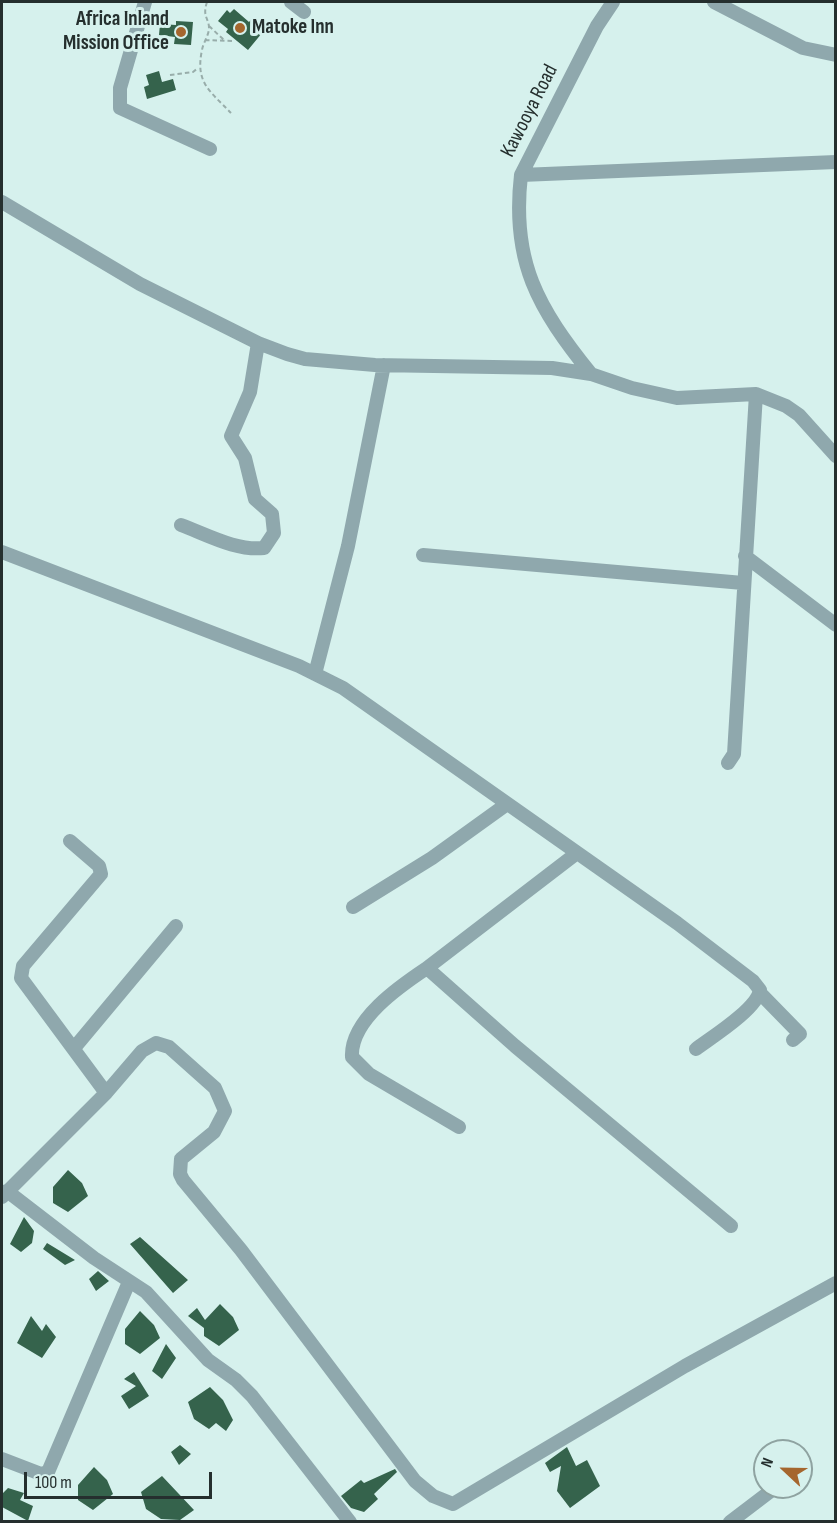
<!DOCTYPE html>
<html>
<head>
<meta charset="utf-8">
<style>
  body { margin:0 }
  #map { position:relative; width:837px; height:1523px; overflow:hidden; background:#d6f1ed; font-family:"Sofia Sans Condensed",sans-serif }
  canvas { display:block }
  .frame { position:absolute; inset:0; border:3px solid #252f2e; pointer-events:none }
  .north { position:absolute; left:753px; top:1439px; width:60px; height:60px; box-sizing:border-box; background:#d6f1ed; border:2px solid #8fa3a1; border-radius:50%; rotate:292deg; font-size:16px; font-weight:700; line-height:24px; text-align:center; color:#252f2e }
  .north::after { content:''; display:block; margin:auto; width:21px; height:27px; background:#a5662e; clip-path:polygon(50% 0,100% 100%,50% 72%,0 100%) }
  .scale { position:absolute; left:24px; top:1472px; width:188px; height:27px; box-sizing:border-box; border:3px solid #252f2e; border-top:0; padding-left:8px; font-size:18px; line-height:21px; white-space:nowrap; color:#252f2e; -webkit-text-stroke:4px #d6f1ed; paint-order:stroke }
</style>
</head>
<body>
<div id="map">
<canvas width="837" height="1523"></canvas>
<div class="frame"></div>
<div class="north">N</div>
<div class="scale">100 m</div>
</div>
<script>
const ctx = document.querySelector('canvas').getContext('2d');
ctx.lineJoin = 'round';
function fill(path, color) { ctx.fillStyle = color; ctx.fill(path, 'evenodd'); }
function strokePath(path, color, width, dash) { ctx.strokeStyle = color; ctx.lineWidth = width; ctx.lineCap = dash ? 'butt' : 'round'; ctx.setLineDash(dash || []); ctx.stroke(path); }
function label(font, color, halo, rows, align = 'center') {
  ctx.font = font + ' "Sofia Sans Condensed",sans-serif'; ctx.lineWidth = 6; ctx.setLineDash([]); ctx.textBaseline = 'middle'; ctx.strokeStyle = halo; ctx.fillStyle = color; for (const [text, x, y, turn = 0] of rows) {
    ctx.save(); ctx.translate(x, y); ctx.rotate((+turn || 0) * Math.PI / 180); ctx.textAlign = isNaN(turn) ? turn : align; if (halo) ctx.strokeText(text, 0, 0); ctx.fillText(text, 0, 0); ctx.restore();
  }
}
fill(new Path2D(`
  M234,9L249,22L254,16L267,27L248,50L226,32L228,29L218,21L227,10L230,13Z
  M176,21L193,22L191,45L174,44L175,37L159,35L160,24L176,25Z
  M159,71L162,82L173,79L176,90L147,99L144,87L149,85L146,75Z
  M68,1170L82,1183L88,1196L68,1212L53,1203V1187Z
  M24,1217L34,1231L32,1243L21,1252L10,1244Z
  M140,1237L188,1280L173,1293L130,1244Z
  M47,1243L75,1260L65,1265L43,1249Z
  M98,1271L109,1281L96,1291L89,1279Z
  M220,1304L233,1317L239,1330L219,1346L204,1336V1328L188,1316L197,1308L205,1320Z
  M140,1311L154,1325L160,1338L140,1354L125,1344V1329Z
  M31,1316L42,1331L46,1324L56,1337L42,1358L17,1343Z
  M166,1344L176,1358L162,1379L152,1371Z
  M134,1372L149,1396L129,1409L121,1396L136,1386L124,1379Z
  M210,1387L223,1400L233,1420L226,1431L216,1423L209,1429L194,1419L188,1402Z
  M180,1445L191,1454L179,1465L171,1452Z
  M567,1447L576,1466L587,1460L600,1486L570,1508L557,1491L561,1466L550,1472L545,1463Z
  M94,1467L107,1480L113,1494L93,1510L78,1500V1485Z
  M395,1469L397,1472L374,1494L378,1499L364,1512L351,1508L341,1496L361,1480L364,1483Z
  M162,1476L194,1510L180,1520L161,1519L146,1509L141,1492Z
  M8,1488L24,1493L20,1500L33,1506L28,1521L2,1507V1494Z`), '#35634c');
strokePath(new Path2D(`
  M207,2C202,17 209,18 209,28C209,35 203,43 202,50C195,83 210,91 231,113
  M209,26L224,40
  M205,40L232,41
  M170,75L193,72L198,68`), '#98adaa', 2, [4.5, 3]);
strokePath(new Path2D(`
  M145,2L120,88V108L210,149
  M291,2L304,12
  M714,2L803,48L836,55
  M521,175L836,162
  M2,202L140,284L258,343L287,354L305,359L375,365L552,368L591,374L632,388L677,398L756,394L786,406L799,415L836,456
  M591,374C538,308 511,262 521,175L597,26L613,2
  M181,525C208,535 236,551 264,548L274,533L272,514L255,499L245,458L231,436L250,392L258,343
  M2,552L299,666L343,688L677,923L753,981L760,990C757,1009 712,1037 696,1049
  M423,555L743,583
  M745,556L836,625
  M315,674L348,546L384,365
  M728,763L734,754L756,394
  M70,841L99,866L101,874L23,966L21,978L106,1093
  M577,853L427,968L515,1046L731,1226
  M353,907L432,858L507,804
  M427,968C400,986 350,1020 352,1057L369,1074L459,1127
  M759,992L800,1034L793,1040
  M75,1047L176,926
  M7,1191L94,1258L146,1292L208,1360L236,1380L252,1396L350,1522
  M2,1197L106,1093L142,1051L156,1043L169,1047L215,1088L225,1111L214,1132L181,1159L180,1174L183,1180L241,1250L415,1481L433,1496L453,1504L685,1366L836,1283
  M2,1459L41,1474L48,1472L129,1282
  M801,1469L803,1467
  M730,1522L776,1487`), '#8fa8ad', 14);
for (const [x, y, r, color] of [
  [240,28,6,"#a5662e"],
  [181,32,6,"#a5662e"]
]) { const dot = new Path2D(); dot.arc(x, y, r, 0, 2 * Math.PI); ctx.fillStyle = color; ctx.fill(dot); strokePath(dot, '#d6f1ed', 2); }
label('bold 21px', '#252f2e', '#d6f1ed', [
  ["Africa Inland",169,20],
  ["Mission Office",169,44],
  ["Matoke Inn",252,28,"left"]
], 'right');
label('21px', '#252f2e', '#d6f1ed', [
  ["Kawooya Road",530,111,-63]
]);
</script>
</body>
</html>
